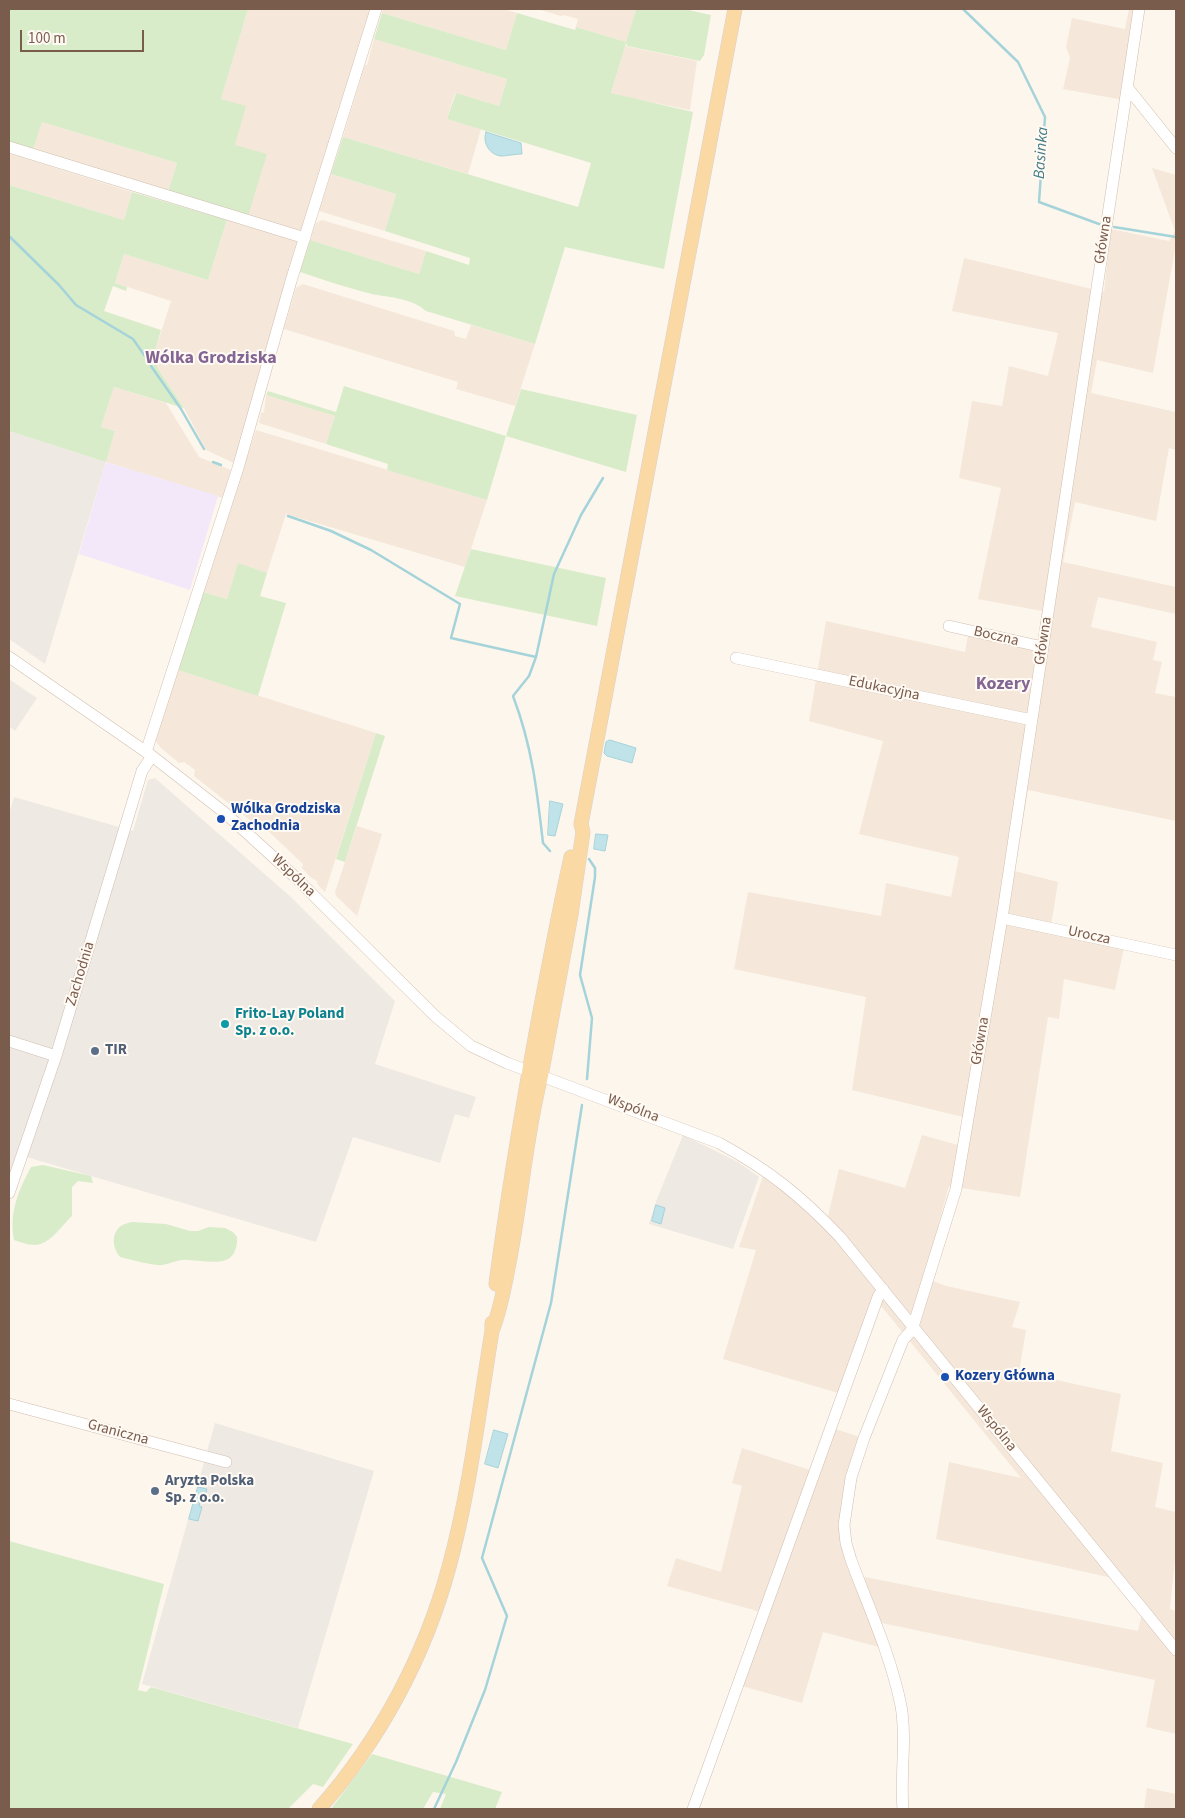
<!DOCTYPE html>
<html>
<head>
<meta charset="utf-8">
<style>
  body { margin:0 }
  #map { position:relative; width:1185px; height:1818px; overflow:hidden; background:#fdf6ec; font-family:"Source Sans 3",sans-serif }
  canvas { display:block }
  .frame { position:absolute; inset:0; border:10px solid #7a5c4d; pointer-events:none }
  .scale { position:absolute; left:20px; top:30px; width:124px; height:22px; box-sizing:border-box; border:2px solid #7a5c4d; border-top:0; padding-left:6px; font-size:15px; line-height:18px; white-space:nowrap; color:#7a5c4d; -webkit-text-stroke:4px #fffaf3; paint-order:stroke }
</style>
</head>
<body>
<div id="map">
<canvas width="1185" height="1818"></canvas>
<div class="frame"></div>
<div class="scale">100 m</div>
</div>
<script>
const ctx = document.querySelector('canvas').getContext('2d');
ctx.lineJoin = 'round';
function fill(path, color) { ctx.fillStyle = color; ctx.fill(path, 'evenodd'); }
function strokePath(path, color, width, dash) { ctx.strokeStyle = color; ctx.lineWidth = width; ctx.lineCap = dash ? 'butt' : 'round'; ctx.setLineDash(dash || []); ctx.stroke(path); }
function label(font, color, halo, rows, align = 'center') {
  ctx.font = font + ' "Source Sans 3",sans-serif'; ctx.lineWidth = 4; ctx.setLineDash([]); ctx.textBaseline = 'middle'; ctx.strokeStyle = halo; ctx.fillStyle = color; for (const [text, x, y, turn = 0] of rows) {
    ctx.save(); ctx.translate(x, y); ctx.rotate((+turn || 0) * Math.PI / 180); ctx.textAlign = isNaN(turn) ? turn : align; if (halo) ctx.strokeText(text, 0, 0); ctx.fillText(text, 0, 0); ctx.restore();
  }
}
fill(new Path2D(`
  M248,9H371L303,233L248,216L235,145L221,99Z
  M383,9H503L517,13L506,50L382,13Z
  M537,9H636L626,42L576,27L578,19L564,15L561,16Z
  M1129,9H1135L1123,100L1063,89L1070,58L1066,47L1072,18L1125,29Z
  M374,39L507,79L499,106L455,93L447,119L481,129L468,174L343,137L365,65H367Z
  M625,46L697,61L690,110L611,94Z
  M42,122L177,163L168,192L33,150Z
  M11,154L132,192L124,220L9,185V156Z
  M1152,168L1176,175V244L1153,373L1097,360L1091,393L1176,412V450L1169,448L1156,521L1075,502L1063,562L1176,587V614L1098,597L1091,627L1157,642L1153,660L1162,662L1155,693L1176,697V821L1028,790L1015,871L1058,882L1050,932L1124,948L1115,990L1064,979L1059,1019L1048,1017L1020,1197L949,1186L924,1278L946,1286L1020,1302L1012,1327L1026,1330L1019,1372L1121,1394L1111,1451L1163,1463L1155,1507L1176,1512V1550L1170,1609L1176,1611V1734L1146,1727L1155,1680L872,1621L886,1649L823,1632L802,1703L742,1686L768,1614L667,1586L676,1558L721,1572L742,1486L732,1483L742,1448L816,1472L832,1428L860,1437L846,1554L864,1583L865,1577L1138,1631L1142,1613L1117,1579L936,1539L949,1462L1021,1478L873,1296L838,1393L723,1359L756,1250L739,1247L764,1173L799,1203L825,1229L839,1169L905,1188L922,1135L958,1145L963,1117L852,1090L866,997L734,969L748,892L881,916L886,883L951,897L959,857L859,834L883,741L809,721L826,621L965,652L969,630L1037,644L1042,611L978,599L1001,488L959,478L972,401L1002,406L1009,366L1048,376L1058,333L952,311L964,258L1104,292L1111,229L1169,241L1175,231Z
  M331,174L396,194L385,231L319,211Z
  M227,220L296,241L299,246L234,463L206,450L184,408L157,367L158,361L155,351L171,301L115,283L124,254L208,280Z
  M322,220L426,251L419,274L310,240L316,223Z
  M303,284L454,331L455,336L466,339L471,325L535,344L515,406L456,389L458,382L284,329L296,288Z
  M114,387L166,403L199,457L231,470L223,498L106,462L115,431L101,427Z
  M266,395L335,416L326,444L259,423L261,413L264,412Z
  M256,430L487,500L465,567L286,514L267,573L238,564L227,599L203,592Z
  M178,670L376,733L325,892L318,885L317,881L310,877L302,868L303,864L264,827L262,831L261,825L256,821H251L194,776L195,770L184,762L179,763L160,747L155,740Z
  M357,826L382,834L357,916L336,896L335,892Z
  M1147,1788L1176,1794V1809H1144Z`), '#f5e8da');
fill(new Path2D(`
  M9,431L106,462L45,664L9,639Z
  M9,679L37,698L15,731L9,726Z
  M155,778L292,898L395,1001L375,1064L476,1097L469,1118L455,1114L440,1163L353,1137L316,1242L16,1154L9,1178V814L14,797L133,831L148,780Z
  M683,1135L738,1162L759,1177L733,1249L649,1224L657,1199Z
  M215,1423L374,1471L298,1728L142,1684Z`), '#efe9e4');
fill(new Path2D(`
  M106,462L218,496L190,590L79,554Z`), '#f3e8fa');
fill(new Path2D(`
  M9,9H248L221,99L246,106L235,145L267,154L248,216L168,192L177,163L42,122L33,150L9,144Z
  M636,9H684L711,15L704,55L700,61L627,46L626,43L611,93L693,112L664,269L565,247L535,344L426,311C409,296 385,298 364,292C342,286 321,279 300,272L310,240L419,274L426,251L469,265L470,258L385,231L396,194L331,174L343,137L578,207L591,163L447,119L456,93L499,106L507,79L374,39L382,13L506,50L517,13L575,30L576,27L626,42Z
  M9,185L124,220L132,192L227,220L208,280L124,254L115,283L127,287L126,291L113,286L104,311L161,330L155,351L158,361L157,367L184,408L114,387L101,427L115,431L106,462L9,431Z
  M344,386L506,436L521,389L637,415L626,472L506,436L487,500L387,470L388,464L326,444L335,416L266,395L268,391L336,412Z
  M471,549L606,578L597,626L455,596Z
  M238,563L267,573L260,596L286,603L258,696L178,670L203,592L227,599Z
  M376,733L385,736L345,862L336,859Z
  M43,1165L91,1176L93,1183L78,1181L72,1187V1216C61,1226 50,1245 34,1245C28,1245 20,1242 14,1240C9,1213 18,1191 31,1167Z
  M132,1222L166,1224L190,1231H198L209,1227L225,1228L233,1232L237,1237C238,1270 210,1261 188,1260C178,1259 171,1264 162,1265C153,1266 129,1259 120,1257C114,1250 111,1238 117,1230C120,1225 127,1223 132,1222Z
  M9,1541L164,1584L138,1690L146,1692L151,1687L353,1744L323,1787L313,1784L288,1809H9Z
  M372,1754L502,1792L495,1809H440L446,1794L433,1792L423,1809H331Z`), '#d8ecc9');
const water = new Path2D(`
  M486,132L521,143L522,154C516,154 506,156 501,156C490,155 482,143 486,132Z
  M610,740L636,748L632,763L607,756L604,753L606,742Z
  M550,801L563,804L555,836L548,835Z
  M596,834L608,835L605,851L594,849Z
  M656,1205L665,1208L661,1224L652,1221Z
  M494,1430L508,1434L498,1468L485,1464Z
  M198,1487L207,1489L203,1503L200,1502L199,1506L202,1507L198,1521L189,1519Z`);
fill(water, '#bfe3e8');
strokePath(water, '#a5d3da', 1);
strokePath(new Path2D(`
  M963,9L1018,62L1045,117L1039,202L1099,224
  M1114,227L1176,237V239
  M9,236L59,285L76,305L133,339L147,359
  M151,366L181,409L204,449
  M213,462L221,465
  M288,516L331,531L371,550L460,604L451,638L536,657L529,676L513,696C532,746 537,790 543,843L550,851
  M536,657L554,574L581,515L603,478
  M587,1079L592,1018L580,975L595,877V868L589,859
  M434,1809L456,1762L485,1690L507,1616L482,1558L551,1303L582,1105`), '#a5d3da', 2.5);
const minor = new Path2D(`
  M1127,87L1176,148
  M9,147L305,238
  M949,626L1043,647
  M9,657L152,756L225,813L294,876L435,1016L471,1046L507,1063L719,1143C769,1170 801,1196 840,1237L1176,1650
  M736,658L1032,720
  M146,752L238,468L291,281L376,9
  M1002,918L1176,955
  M9,1041L56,1056
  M9,1193L56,1056L142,771L152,756
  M9,1404L226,1462
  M693,1809L878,1297L883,1289
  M903,1809C900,1775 907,1739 901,1706C891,1656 869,1608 851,1560L846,1543L844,1525L851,1478L864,1438L903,1340L912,1330L956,1189L1002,918L1139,9`);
const major = new Path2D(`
  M496,1284C507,1200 521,1116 536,1033C547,974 558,916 571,857
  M492,1331C500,1311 504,1290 508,1268C521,1205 525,1139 541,1076L571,915L583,832L581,824L735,9
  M319,1809C380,1740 425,1656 449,1567C470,1490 479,1410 492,1331V1323`);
strokePath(minor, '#d1beb0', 12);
strokePath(major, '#dad1cd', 15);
strokePath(minor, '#fff', 11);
strokePath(major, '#fbd9a5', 14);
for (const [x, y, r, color] of [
  [221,819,5,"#1a4fb4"],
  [225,1024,5,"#0f9aa8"],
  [95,1051,5,"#5c6f8a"],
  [945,1377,5,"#1a4fb4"],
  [155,1491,5,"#5c6f8a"]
]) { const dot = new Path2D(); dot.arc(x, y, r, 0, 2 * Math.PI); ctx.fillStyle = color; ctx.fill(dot); strokePath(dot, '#fffaf3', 2); }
label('15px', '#7a5c4d', '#fffaf3', [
  ["Główna",1104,240,-81],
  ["Boczna",996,637,13],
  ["Główna",1044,641,-81],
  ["Edukacyjna",884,689,12],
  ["Wspólna",293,876,44],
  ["Urocza",1089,936,12],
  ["Zachodnia",81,974,-73],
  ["Główna",981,1041,-80],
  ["Wspólna",633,1109,21],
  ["Wspólna",996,1429,51],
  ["Graniczna",118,1433,15]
]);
label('bold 15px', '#164399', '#fffaf3', [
  ["Wólka Grodziska",231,810],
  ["Zachodnia",231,827],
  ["Kozery Główna",955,1377]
], 'left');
label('bold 15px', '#0d838f', '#fffaf3', [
  ["Frito-Lay Poland",235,1015],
  ["Sp. z o.o.",235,1032]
], 'left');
label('bold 15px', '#4e5e75', '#fffaf3', [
  ["TIR",105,1051],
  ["Aryzta Polska",165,1482],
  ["Sp. z o.o.",165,1499]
], 'left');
label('italic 16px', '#437c86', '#fffaf3', [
  ["Basinka",1042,153,-86]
]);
label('bold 18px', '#846695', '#fffaf3', [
  ["Wólka Grodziska",211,359],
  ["Kozery",1003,685]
]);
</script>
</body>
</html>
